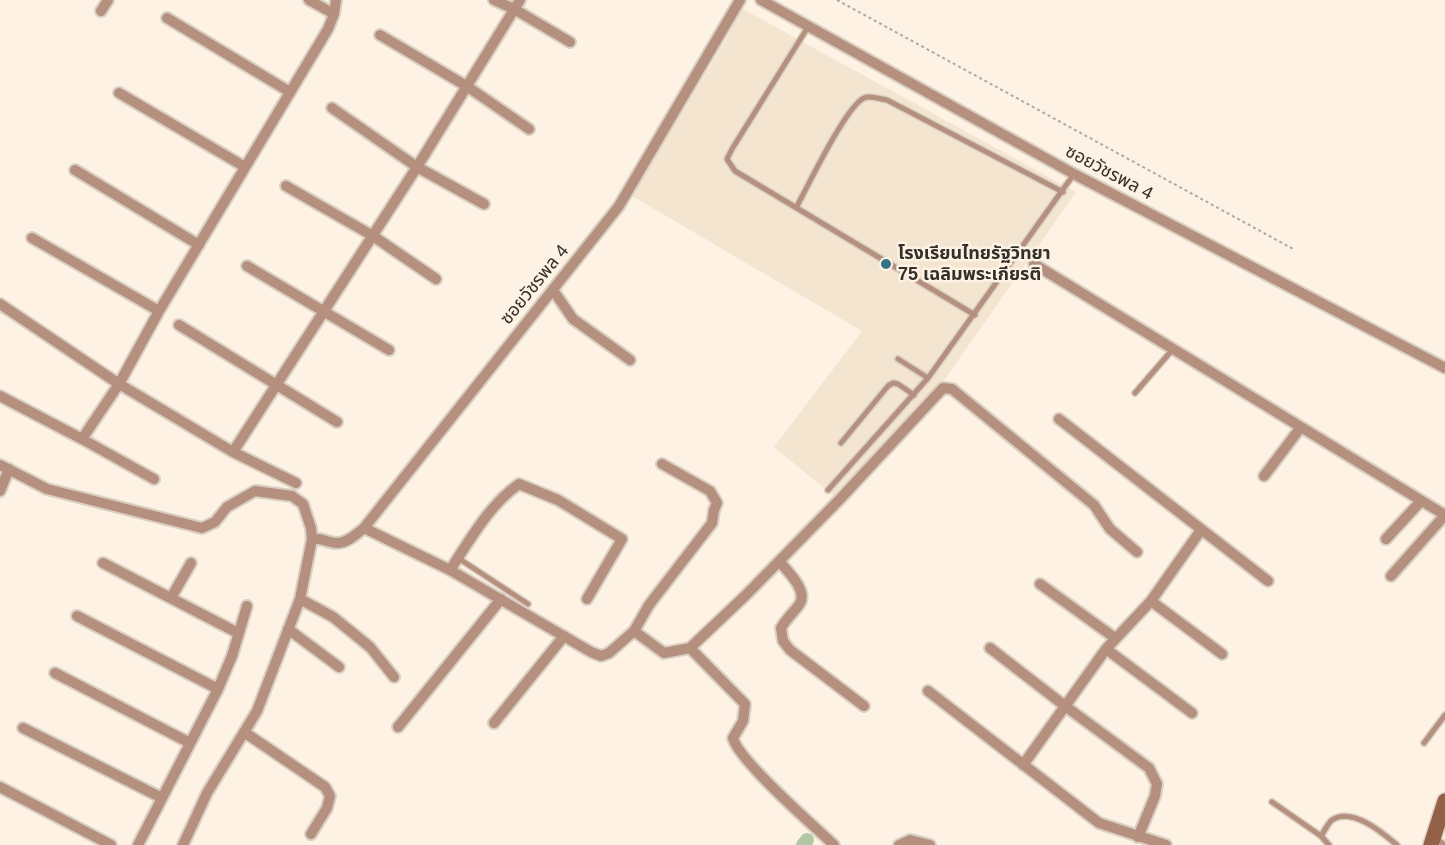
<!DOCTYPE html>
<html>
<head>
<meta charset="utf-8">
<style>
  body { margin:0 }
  canvas { display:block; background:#fdf2e4 }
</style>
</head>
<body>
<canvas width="1445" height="845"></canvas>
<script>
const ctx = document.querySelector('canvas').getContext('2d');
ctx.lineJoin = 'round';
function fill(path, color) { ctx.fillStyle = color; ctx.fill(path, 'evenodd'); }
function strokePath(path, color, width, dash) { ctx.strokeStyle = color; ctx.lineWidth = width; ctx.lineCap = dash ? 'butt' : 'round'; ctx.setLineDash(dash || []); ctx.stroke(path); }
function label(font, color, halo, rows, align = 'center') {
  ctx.font = font + ' Arial,"Noto Sans Thai",sans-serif'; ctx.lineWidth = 5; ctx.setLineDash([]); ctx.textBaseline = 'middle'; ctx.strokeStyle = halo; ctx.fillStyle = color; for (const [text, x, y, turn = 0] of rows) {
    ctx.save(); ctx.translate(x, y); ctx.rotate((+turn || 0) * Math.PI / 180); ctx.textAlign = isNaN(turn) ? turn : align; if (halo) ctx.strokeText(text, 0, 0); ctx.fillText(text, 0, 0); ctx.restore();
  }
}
fill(new Path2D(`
  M741,8L1076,192L945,379L835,497L774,447L862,331L632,196L727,38Z`), '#f4e5d0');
strokePath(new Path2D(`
  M803,845L807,840`), '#b2c8a4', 14);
const lane = new Path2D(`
  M808,27L732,149L727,159L735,171L975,315
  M797,206C808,186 846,106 864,98C870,95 880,99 887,100L1063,192
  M898,359L928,378
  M1135,393L1173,349
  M841,443L888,386L893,383L898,384L914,395
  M828,490L928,378L1074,174
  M458,558L528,604
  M1424,743L1445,715
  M1272,802L1321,836
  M1434,837L1445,845
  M1329,845L1321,836C1324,832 1328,823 1332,820C1352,806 1384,834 1397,845`);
const street = new Path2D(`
  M309,0L334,14
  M494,0L514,9L570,42
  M761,0L1074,174L1445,368
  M101,11L108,0
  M167,18L290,92
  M380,35L468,87L529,129
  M119,93L245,167
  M332,108L417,167L484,204
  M75,170L199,245
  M286,186L373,236L436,279
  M32,238L159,311
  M1034,264L1445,515L1391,576
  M247,266L389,350
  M553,290L573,319L630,360
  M0,304L119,384L233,452L417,167L520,0
  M179,325L337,422
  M0,396L82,439L119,384L159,311L328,29L334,14L336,0
  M1059,419L1268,581
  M82,439L154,479
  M233,452L296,483
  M0,465L47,489L202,528L215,522L227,507L255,491L292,496L303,504L311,528L312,539L300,599L257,711L207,793L183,845
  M1264,476L1301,427
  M0,491L9,469
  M364,528L450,570L591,652L601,656L609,653L634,631L649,605L712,523L714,510L717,503L710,491L662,464
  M312,539C321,537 328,543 337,543C347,543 357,534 364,528L619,206L740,0
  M1386,539L1421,501
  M779,561C788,572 809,591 799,605C793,613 786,619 781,628L783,641L790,650L864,706
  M103,563L238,633
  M450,570C470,540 489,505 519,484L558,500L622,539L587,599
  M1040,584L1115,638
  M171,598L191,563
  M300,599L333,617L370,647L394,677
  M1151,601L1222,654
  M77,616L218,689
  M288,629L339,667
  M634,631L664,653L690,648L746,595L841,498L943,388L952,389L1094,505L1110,529L1137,552
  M690,648L745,704L743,721L733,738C738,760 814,826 834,845
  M990,648L1065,706L1149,768L1157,784L1155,796L1138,837
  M1106,649L1192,713
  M55,673L190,743
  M928,691L1099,823L1166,845
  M494,723L564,636
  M398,727L501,599
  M23,728L162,798
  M244,732L325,787L330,796L327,808L311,834
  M1023,765L1106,649L1151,601L1201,530
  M0,787L111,845
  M138,845L218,689L232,656L247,606
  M899,845L910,840L930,845`);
const secondary = new Path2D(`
  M1431,845L1445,801`);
strokePath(lane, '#d9cfc2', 8);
strokePath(street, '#d9cfc2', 14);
strokePath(secondary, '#d9cfc2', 18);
strokePath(new Path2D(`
  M837,0L1295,250`), '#b2a99e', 2, [3, 3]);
strokePath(lane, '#b5907f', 5);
strokePath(street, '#b5907f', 10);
strokePath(secondary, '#946047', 15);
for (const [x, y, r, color] of [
  [886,264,6,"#337387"]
]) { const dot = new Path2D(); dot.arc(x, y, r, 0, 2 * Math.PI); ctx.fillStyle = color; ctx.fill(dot); strokePath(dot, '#fdf2e4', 2); }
label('18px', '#332f29', '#fdf2e4', [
  ["ซอยวัชรพล 4",1109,173,28],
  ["ซอยวัชรพล 4",535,285,-51]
]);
label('bold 18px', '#332f29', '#fdf2e4', [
  ["โรงเรียนไทยรัฐวิทยา",898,254],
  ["75 เฉลิมพระเกียรติ",898,275]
], 'left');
</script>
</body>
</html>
